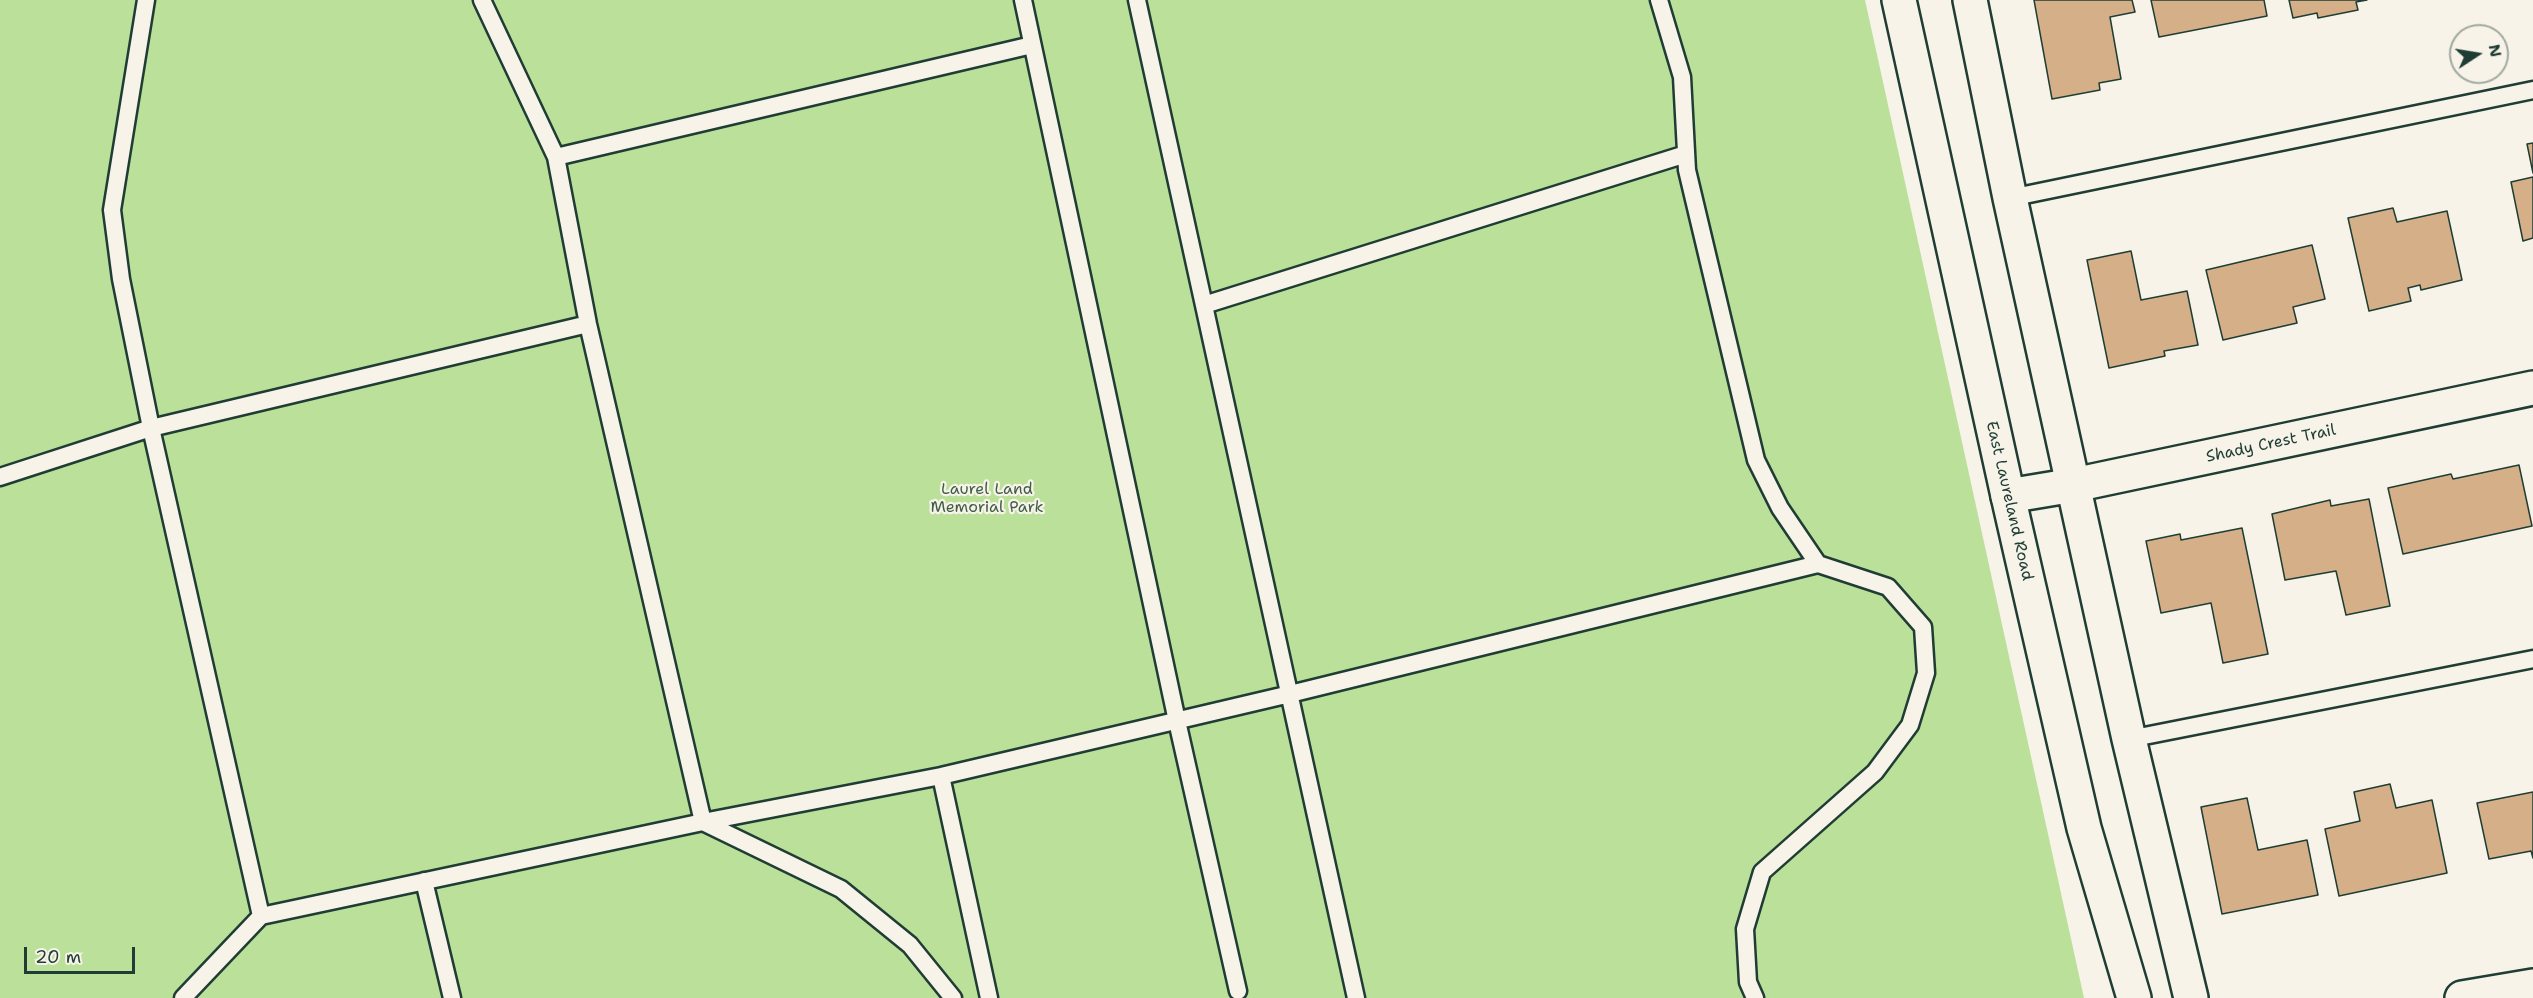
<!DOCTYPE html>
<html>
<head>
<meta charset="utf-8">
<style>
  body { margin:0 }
  #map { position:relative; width:2533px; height:998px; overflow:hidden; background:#f7f3e8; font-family:"Shantell Sans",sans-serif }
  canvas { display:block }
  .north { position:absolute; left:2449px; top:24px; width:60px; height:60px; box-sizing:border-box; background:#f7f3e8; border:2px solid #a1aaa0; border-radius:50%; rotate:78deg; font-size:16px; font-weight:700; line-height:24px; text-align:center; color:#1f3d34 }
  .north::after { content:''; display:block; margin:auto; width:21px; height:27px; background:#1f3d34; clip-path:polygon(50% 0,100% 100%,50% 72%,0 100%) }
  .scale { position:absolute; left:24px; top:947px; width:111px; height:27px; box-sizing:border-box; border:3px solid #1f3d34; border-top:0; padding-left:8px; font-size:18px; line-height:21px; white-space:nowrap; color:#1f3d34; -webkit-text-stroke:4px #f7f3e8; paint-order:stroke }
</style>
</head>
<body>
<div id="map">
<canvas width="2533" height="998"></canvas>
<div class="north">N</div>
<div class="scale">20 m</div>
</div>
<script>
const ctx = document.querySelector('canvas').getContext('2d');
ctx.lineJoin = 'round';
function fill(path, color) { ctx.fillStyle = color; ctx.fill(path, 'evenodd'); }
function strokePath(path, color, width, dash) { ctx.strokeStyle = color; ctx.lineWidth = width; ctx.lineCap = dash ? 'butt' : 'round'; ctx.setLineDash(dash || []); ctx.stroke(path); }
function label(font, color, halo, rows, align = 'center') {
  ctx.font = font + ' "Shantell Sans",sans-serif'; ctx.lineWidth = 4.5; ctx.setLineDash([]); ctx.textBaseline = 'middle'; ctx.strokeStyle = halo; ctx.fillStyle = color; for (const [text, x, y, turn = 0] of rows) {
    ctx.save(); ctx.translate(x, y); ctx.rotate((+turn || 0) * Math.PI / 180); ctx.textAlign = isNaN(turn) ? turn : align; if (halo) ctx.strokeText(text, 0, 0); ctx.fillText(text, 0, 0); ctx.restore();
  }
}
fill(new Path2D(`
  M0,0H1865L2084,998H0Z`), '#bbe09a');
const building = new Path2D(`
  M2034,0H2132L2135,12L2110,17L2121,79L2099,83L2100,90L2052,99Z
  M2151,0H2264L2267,16L2159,37Z
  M2289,0H2367L2356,2L2358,10L2318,18L2317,13L2293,18Z
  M2533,143V173L2527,144Z
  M2533,177V238L2523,241L2511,182Z
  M2393,208L2397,222L2447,211L2462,280L2421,290L2420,285L2408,288L2411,301L2369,311L2348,218Z
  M2312,245L2325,299L2293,307L2297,323L2223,340L2206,270Z
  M2131,251L2141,300L2187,291L2198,345L2164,351L2165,356L2109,368L2087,260Z
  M2519,465L2532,526L2403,554L2388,488L2451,474L2453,479Z
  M2369,499L2390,606L2346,615L2336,571L2285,580L2272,514L2330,500L2331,506Z
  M2242,528L2268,654L2223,663L2211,603L2161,613L2146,541L2180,534L2181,540Z
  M2390,784L2396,808L2432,800L2447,873L2339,896L2325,829L2360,821L2354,792Z
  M2533,792V858L2531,851L2489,859L2477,803Z
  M2247,798L2258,850L2307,840L2318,895L2222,914L2201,807Z`);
fill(building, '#d5af87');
strokePath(building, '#1f3d34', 1.5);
const service = new Path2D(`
  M146,0L112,210L121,279L151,428L261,916
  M482,0L556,157L588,324L703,822L841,889L910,945L953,998
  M1023,0L1177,721L1238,991
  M1137,0L1356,998
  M1659,0L1682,77L1687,170L1756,460L1780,508L1818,564L1888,587L1923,627L1926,673L1910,725L1875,772L1762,872L1745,929L1748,982L1755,998
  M556,157L1032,45
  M2010,198L2533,90
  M1204,305L1686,154
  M0,477L151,428L588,324
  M2129,739L2533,659
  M941,776L989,998
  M424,881L452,998
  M183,998L261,916L703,822L941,776L1290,694L1818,564`);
const minor = new Path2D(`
  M2008,496L2074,485L2533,388`);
const tertiary = new Path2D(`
  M2462,998L2533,986`);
const secondary = new Path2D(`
  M1899,0L2008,496L2084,828L2134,998
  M1970,0L2010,198L2129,739L2191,998`);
strokePath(service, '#1f3d34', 21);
strokePath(minor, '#1f3d34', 38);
strokePath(tertiary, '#1f3d34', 38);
strokePath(secondary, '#1f3d34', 38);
strokePath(service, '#f7f3e8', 16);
strokePath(minor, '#f7f3e8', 33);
strokePath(tertiary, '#f7f3e8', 33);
strokePath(secondary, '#f7f3e8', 33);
label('16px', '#1f3d34', '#f7f3e8', [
  ["Shady Crest Trail",2271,444,-12],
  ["East Laureland Road",2009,501,77]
]);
label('16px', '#3e5e48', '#f7f3e8', [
  ["Laurel Land",987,490],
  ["Memorial Park",987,508]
]);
</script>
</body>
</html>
